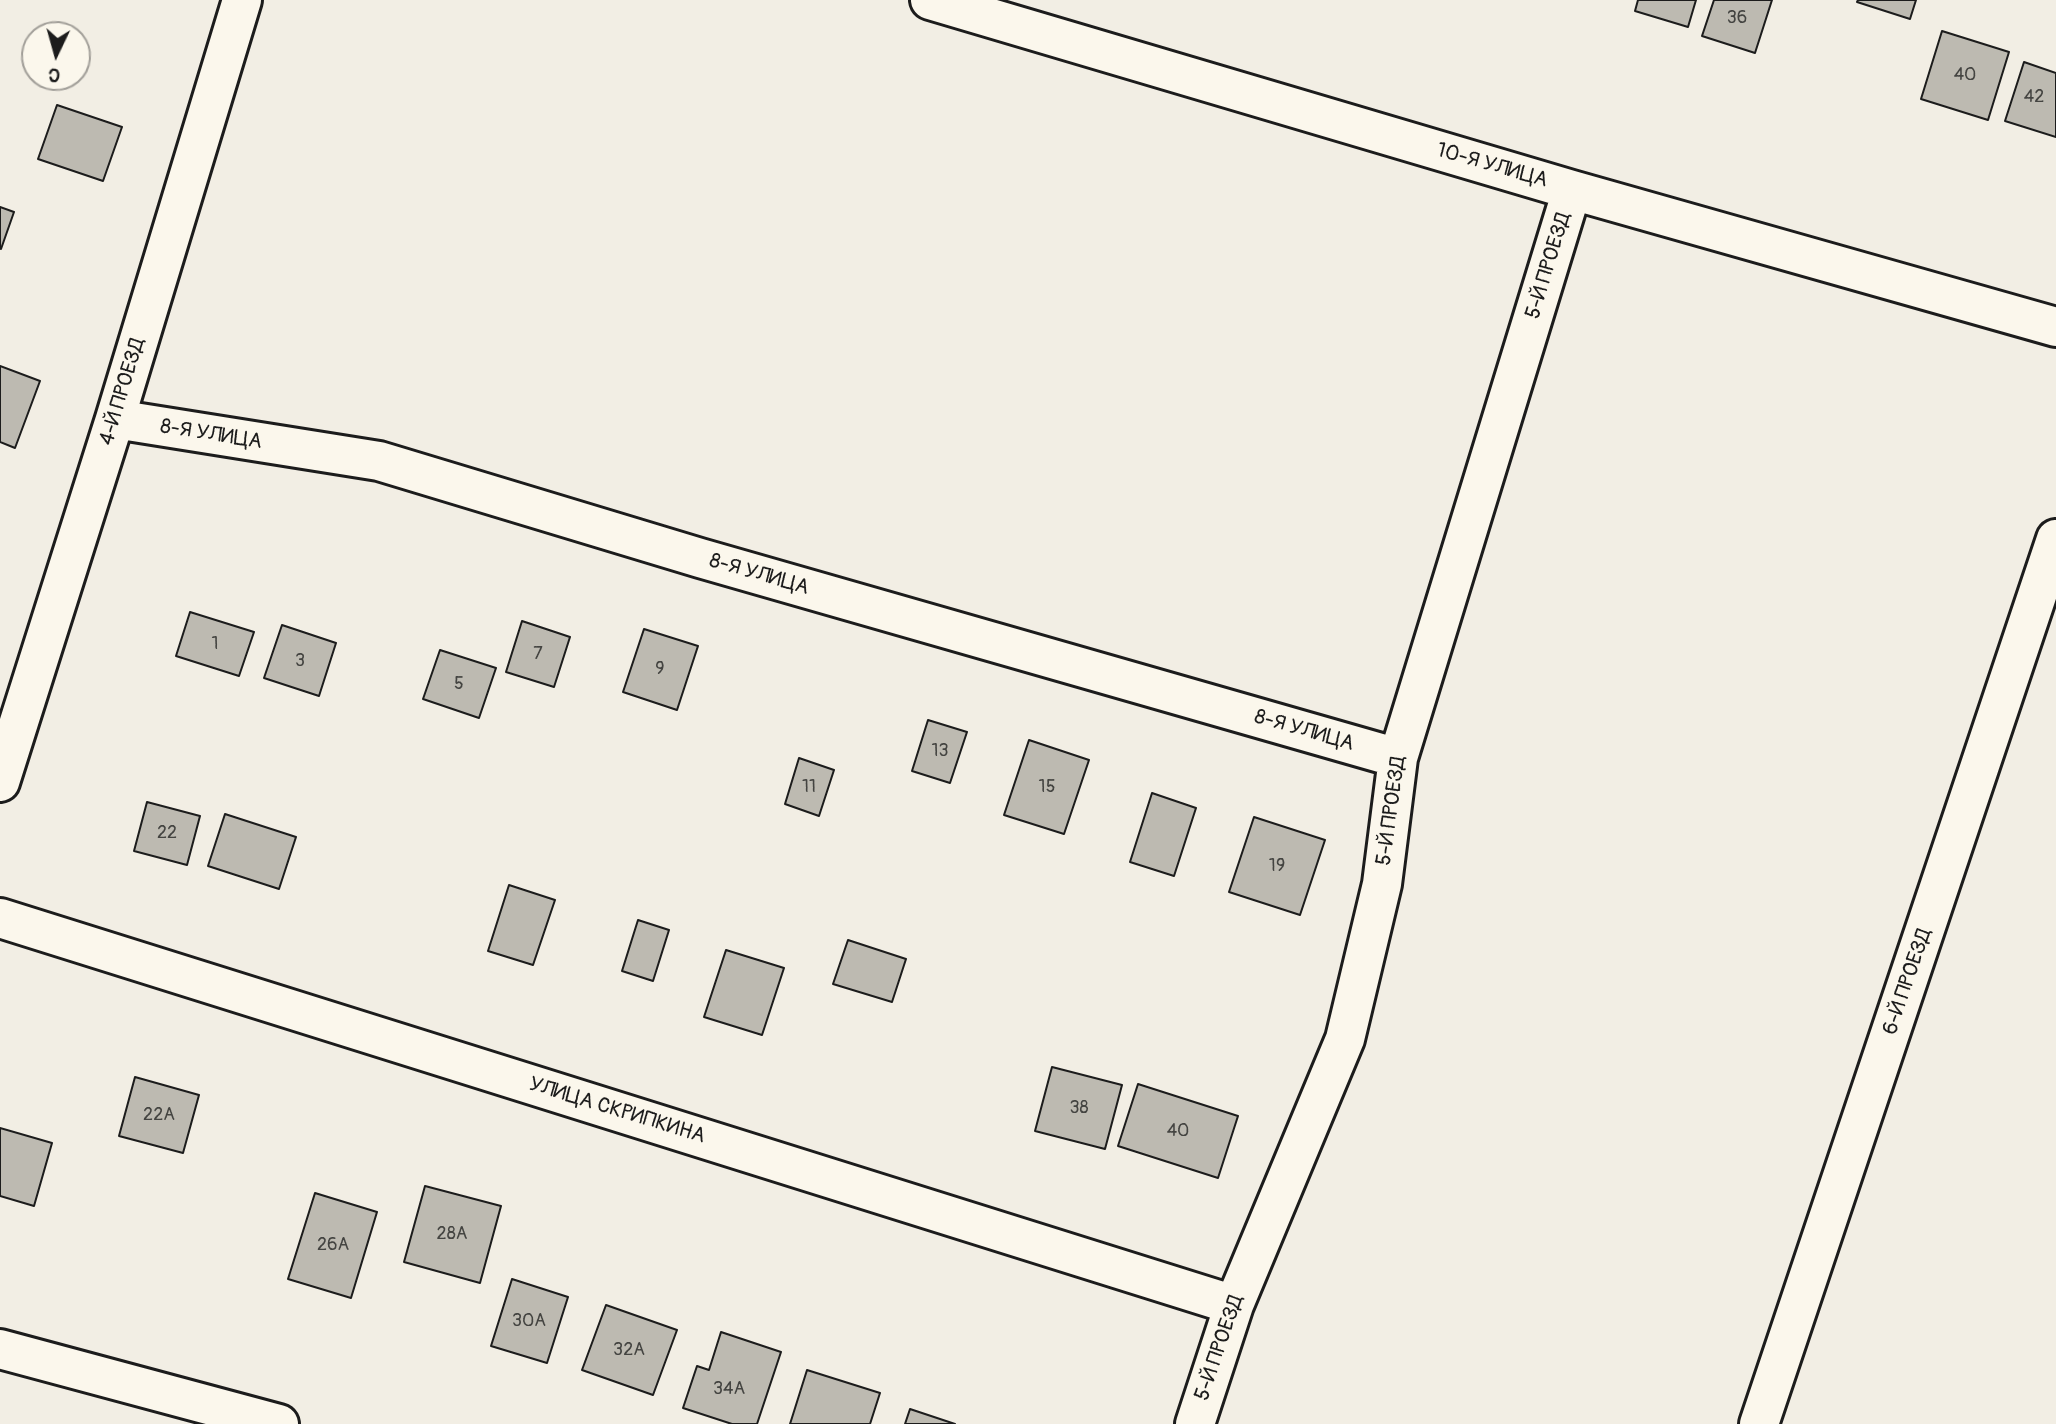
<!DOCTYPE html>
<html>
<head>
<meta charset="utf-8">
<style>
  body { margin:0 }
  #map { position:relative; width:2056px; height:1424px; overflow:hidden; background:#f2eee4; font-family:Pangolin,sans-serif }
  canvas { display:block }
  .north { position:absolute; left:21px; top:21px; width:70px; height:70px; box-sizing:border-box; background:#fbf7ec; border:2px solid #a29f99; border-radius:50%; rotate:185deg; font-size:19px; font-weight:700; line-height:28px; text-align:center; color:#1c1c1c }
  .north::after { content:''; display:block; margin:auto; width:24px; height:32px; background:#1c1c1c; clip-path:polygon(50% 0,100% 100%,50% 72%,0 100%) }
</style>
</head>
<body>
<div id="map">
<canvas width="2056" height="1424"></canvas>
<div class="north">С</div>
</div>
<script>
const ctx = document.querySelector('canvas').getContext('2d');
ctx.lineJoin = 'round';
function fill(path, color) { ctx.fillStyle = color; ctx.fill(path, 'evenodd'); }
function strokePath(path, color, width, dash) { ctx.strokeStyle = color; ctx.lineWidth = width; ctx.lineCap = dash ? 'butt' : 'round'; ctx.setLineDash(dash || []); ctx.stroke(path); }
function label(font, color, halo, rows, align = 'center') {
  ctx.font = font + ' Pangolin,sans-serif'; ctx.lineWidth = 7; ctx.setLineDash([]); ctx.textBaseline = 'middle'; ctx.strokeStyle = halo; ctx.fillStyle = color; for (const [text, x, y, turn = 0] of rows) {
    ctx.save(); ctx.translate(x, y); ctx.rotate((+turn || 0) * Math.PI / 180); ctx.textAlign = isNaN(turn) ? turn : align; if (halo) ctx.strokeText(text, 0, 0); ctx.fillText(text, 0, 0); ctx.restore();
  }
}
const building = new Path2D(`
  M1638,0H1696L1688,27L1635,11Z
  M1714,0H1772L1755,53L1702,36Z
  M1858,0H1916L1910,19L1857,2Z
  M1942,31L2009,52L1988,120L1921,99Z
  M2024,62L2056,73V137L2005,121Z
  M57,105L122,127L103,181L38,159Z
  M0,207L14,212L1,249L0,248Z
  M0,366L40,381L15,448L0,442Z
  M190,612L254,632L239,676L176,656Z
  M522,621L570,637L554,687L506,672Z
  M282,625L336,643L319,696L264,678Z
  M644,629L698,646L677,710L623,692Z
  M440,650L496,668L479,718L423,699Z
  M928,720L967,732L950,783L912,771Z
  M1029,740L1089,760L1064,834L1004,815Z
  M799,758L834,770L819,816L785,804Z
  M1152,793L1196,808L1174,876L1130,862Z
  M147,802L200,816L187,865L134,851Z
  M225,814L296,837L279,889L208,866Z
  M1254,817L1325,840L1300,915L1229,892Z
  M509,885L555,900L533,965L488,951Z
  M638,920L669,930L653,981L622,971Z
  M848,940L906,959L892,1002L833,984Z
  M726,950L784,968L762,1035L704,1017Z
  M1052,1067L1122,1085L1105,1149L1035,1131Z
  M135,1077L199,1095L183,1153L119,1136Z
  M1138,1084L1238,1116L1218,1178L1118,1146Z
  M0,1128L52,1143L34,1206L0,1196Z
  M425,1186L501,1206L480,1283L404,1262Z
  M315,1193L377,1212L351,1298L288,1279Z
  M512,1279L568,1297L547,1363L491,1346Z
  M606,1305L677,1330L653,1395L582,1370Z
  M721,1332L781,1352L757,1424H732L683,1408L697,1366L709,1370Z
  M807,1370L880,1393L870,1424H790Z
  M910,1409L955,1424H905Z`);
fill(building, '#bdbab1');
strokePath(building, '#1c1c1c', 2);
const street = new Path2D(`
  M930,0L1572,190L2056,327
  M115,419L379,461L700,558L1398,758
  M0,782L115,419L242,0
  M0,918L1234,1305
  M1195,1424L1234,1305L1345,1039L1382,884L1398,758L1572,190
  M1759,1424L2056,539`);
const secondary = new Path2D(`
  M0,1349L279,1424`);
strokePath(street, '#1c1c1c', 44);
strokePath(secondary, '#1c1c1c', 44);
strokePath(street, '#fbf7ec', 38);
strokePath(secondary, '#fbf7ec', 38);
label('18px', '#444441', null, [
  ["36",1737,18],
  ["40",1965,75],
  ["42",2034,97],
  ["1",215,644],
  ["7",538,654],
  ["3",300,661],
  ["9",660,669],
  ["5",459,684],
  ["13",940,751],
  ["11",809,787],
  ["15",1047,787],
  ["22",167,833],
  ["19",1277,866],
  ["38",1079,1108],
  ["22А",159,1115],
  ["40",1178,1131],
  ["28А",452,1234],
  ["26А",333,1245],
  ["30А",529,1321],
  ["32А",629,1350],
  ["34А",729,1389]
]);
label('21px', '#1c1c1c', '#fbf7ec', [
  ["10-Я УЛИЦА",1492,166,16],
  ["5-Й ПРОЕЗД",1549,266,-73],
  ["4-Й ПРОЕЗД",123,392,-73],
  ["8-Я УЛИЦА",211,435,9],
  ["8-Я УЛИЦА",759,575,16],
  ["8-Я УЛИЦА",1304,731,16],
  ["5-Й ПРОЕЗД",1392,811,-82],
  ["6-Й ПРОЕЗД",1908,982,-71],
  ["УЛИЦА СКРИПКИНА",617,1111,17],
  ["5-Й ПРОЕЗД",1220,1348,-71]
]);
</script>
</body>
</html>
